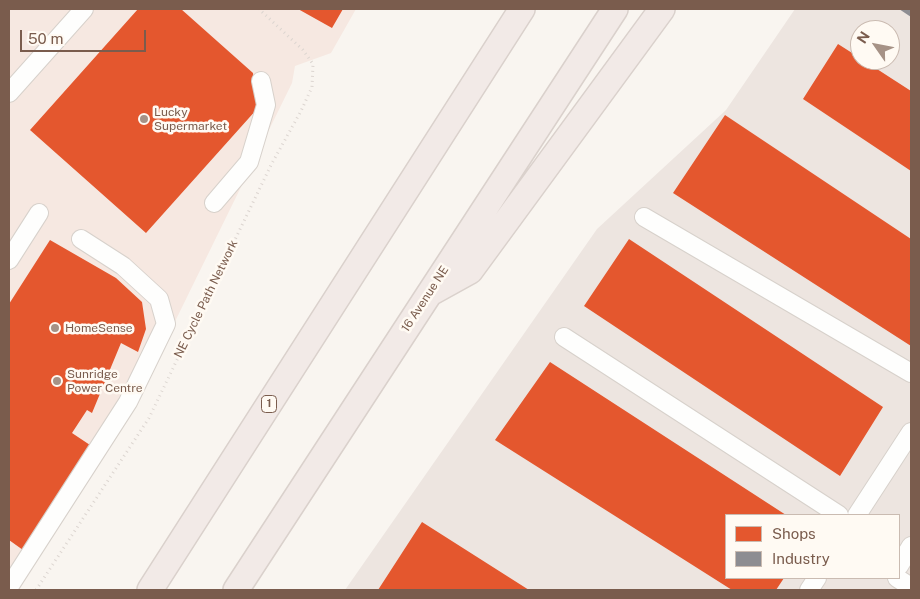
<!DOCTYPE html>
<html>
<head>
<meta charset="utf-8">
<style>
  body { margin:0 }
  #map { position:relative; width:920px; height:599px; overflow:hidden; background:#f9f5f0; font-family:"Public Sans",sans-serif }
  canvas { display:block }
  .frame { position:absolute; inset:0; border:10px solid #7a5c4d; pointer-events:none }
  .legend { position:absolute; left:725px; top:514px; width:175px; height:65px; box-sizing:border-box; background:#fffaf3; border:1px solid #cabbb1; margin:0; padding:6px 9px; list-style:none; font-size:15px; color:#7a5c4d }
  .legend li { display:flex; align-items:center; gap:10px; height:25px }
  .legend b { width:25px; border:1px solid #cabbb1 }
  .north { position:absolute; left:850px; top:20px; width:50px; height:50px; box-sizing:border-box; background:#fffaf3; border:1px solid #cabbb1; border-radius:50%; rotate:303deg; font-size:14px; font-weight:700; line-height:20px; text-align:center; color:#7a5c4d }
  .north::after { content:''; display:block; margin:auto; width:18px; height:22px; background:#a69286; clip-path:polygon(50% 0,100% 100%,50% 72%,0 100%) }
  .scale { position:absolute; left:20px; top:30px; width:126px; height:22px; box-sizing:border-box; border:2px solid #7a5c4d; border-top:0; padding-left:6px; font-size:15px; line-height:18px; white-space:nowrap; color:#7a5c4d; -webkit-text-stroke:4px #fffaf3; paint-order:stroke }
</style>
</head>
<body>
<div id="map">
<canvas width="920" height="599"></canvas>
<div class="frame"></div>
<ul class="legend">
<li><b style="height:14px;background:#e4572e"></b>Shops</li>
<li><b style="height:14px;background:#8d8d92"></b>Industry</li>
</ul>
<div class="north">N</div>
<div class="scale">50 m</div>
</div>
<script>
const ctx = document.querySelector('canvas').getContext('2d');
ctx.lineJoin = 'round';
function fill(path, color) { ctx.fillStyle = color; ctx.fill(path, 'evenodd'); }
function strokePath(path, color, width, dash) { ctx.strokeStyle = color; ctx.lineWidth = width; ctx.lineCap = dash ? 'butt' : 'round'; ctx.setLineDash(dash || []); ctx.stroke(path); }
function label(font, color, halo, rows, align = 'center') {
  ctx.font = font + ' "Public Sans",sans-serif'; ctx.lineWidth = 5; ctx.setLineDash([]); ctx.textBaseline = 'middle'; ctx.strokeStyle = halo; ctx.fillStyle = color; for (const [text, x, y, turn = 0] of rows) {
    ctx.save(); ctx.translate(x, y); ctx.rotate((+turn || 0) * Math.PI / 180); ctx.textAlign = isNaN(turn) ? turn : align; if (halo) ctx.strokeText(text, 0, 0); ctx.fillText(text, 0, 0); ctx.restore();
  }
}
fill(new Path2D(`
  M9,9H356L331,53L295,66L292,83L135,403L9,590Z`), '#f6e8e1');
fill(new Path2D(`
  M795,9H911V590H345L597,229L726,110ZM860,30H890V60H860ZM726,515H899V578H726Z`), '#ede5e0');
fill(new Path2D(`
  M138,9H181L253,73L257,109L146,233L30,130Z
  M298,9H343L332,28Z
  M838,44L860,58V60H863L911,91V171L803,99Z
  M725,115L911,239V346L673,193Z
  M629,239L883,407L840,476L584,306Z
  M50,240L116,278L142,302L146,329L138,352L121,343L92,413L87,410L72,433L90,445L23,550L9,540V304Z
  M550,362L786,515H726V578H784L776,590H732L495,440Z
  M422,522L529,590H378Z`), '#e4572e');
fill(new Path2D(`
  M899,9H911V17Z`), '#8d8d92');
const minor = new Path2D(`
  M9,93L84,9
  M214,203L249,162L266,105L261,81
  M644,217L911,373
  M9,260L39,213
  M564,337L839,515
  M857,515L911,432
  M899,566L911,546
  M897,578L911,587
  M9,587L128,402L166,324L159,299L123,266L81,239
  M809,590L817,578`);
const highway = new Path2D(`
  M432,292L470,271L662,9
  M150,590L522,9
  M236,590L615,9`);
strokePath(minor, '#d7d1cb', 20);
strokePath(highway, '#dad1cc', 28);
strokePath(new Path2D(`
  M36,590L149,418L271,165L301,111L312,87L313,64L303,50L259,9`), '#dcd5d0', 3, [1, 4]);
strokePath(minor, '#fefefd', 18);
strokePath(highway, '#f2eae7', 25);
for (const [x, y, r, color] of [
  [144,119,5,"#a69286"],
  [55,328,5,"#a69286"],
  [57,381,5,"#a69286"]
]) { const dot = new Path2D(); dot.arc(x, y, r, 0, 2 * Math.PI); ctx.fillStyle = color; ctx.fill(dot); strokePath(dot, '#fffaf3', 2); }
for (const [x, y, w] of [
  [269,404,15]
]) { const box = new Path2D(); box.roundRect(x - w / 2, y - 8.5, w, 17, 4); ctx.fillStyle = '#fffaf3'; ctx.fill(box); strokePath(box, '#7a5c4d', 1); }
label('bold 11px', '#7a5c4d', null, [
  ["1",269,404]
]);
label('12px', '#7a5c4d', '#fffaf3', [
  ["Lucky",154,112],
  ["Supermarket",154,126],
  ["HomeSense",65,328],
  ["Sunridge",67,374],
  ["Power Centre",67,388]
], 'left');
label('12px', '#7a5c4d', '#fffaf3', [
  ["NE Cycle Path Network",206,299,-64],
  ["16 Avenue NE",425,299,-57]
]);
</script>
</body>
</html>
